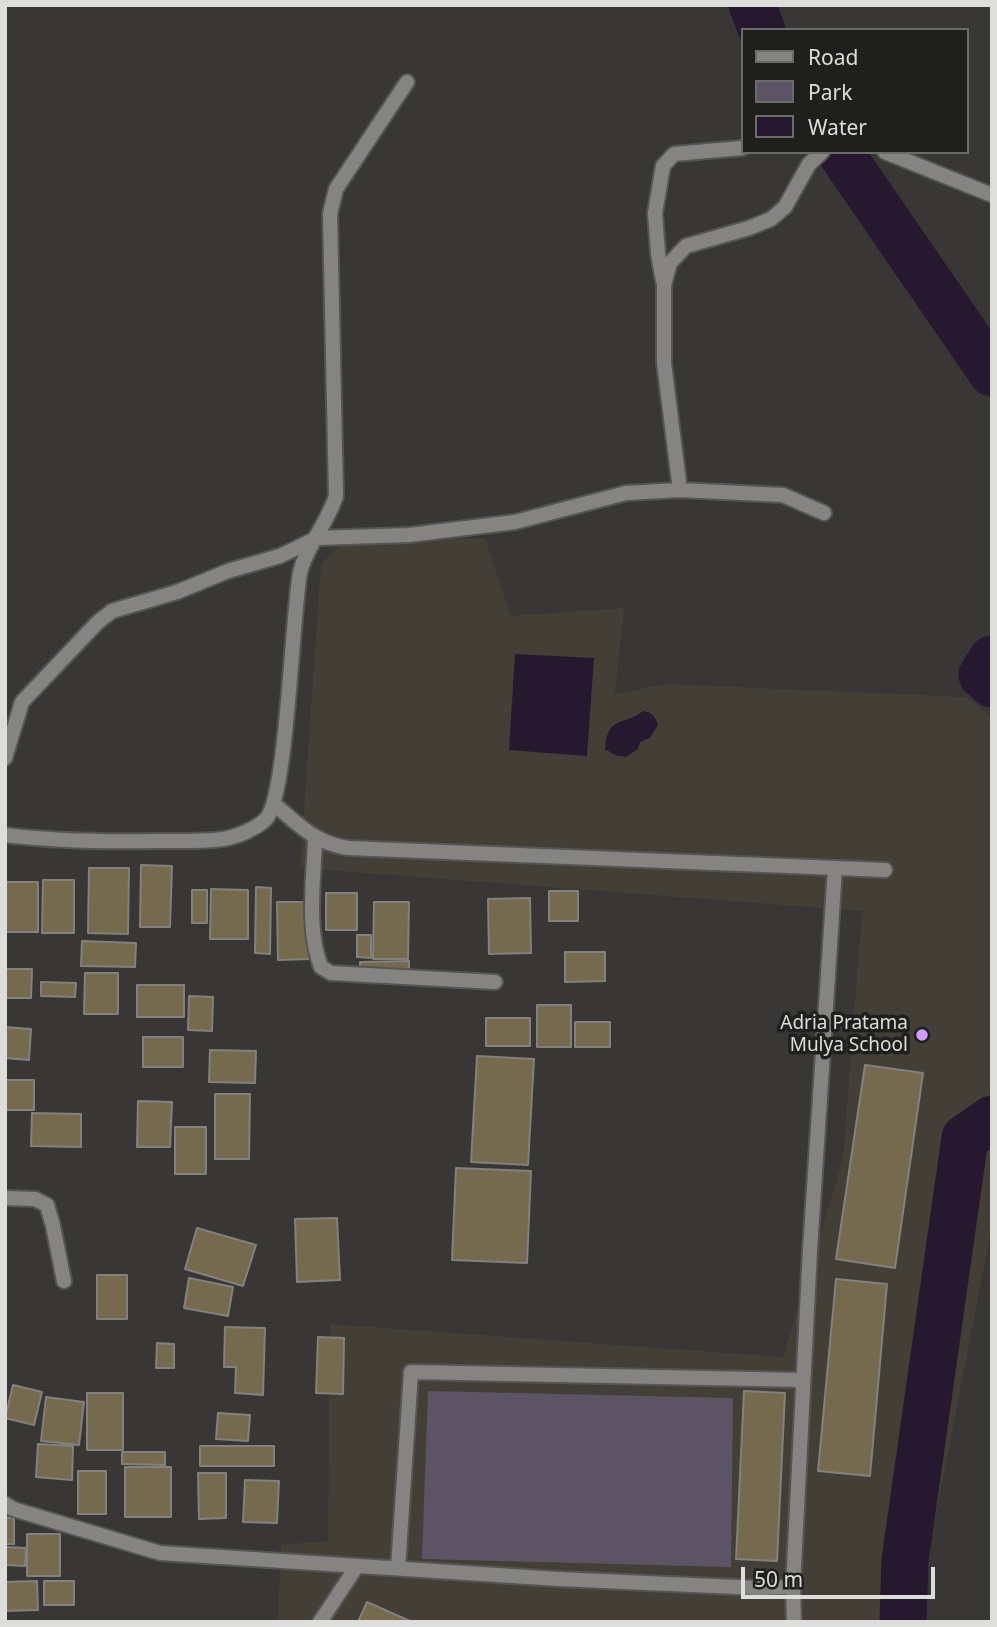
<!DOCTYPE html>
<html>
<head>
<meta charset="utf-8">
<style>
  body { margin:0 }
  #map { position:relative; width:997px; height:1627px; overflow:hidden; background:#383735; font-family:"Noto Sans",sans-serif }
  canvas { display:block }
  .frame { position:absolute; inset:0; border:7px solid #dddddb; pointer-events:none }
  .legend { position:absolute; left:741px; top:28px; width:228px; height:126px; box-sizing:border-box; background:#1f1f1e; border:2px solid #6b6b6a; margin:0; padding:9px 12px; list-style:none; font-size:21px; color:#dddddb }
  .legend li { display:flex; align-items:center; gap:14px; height:35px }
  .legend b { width:35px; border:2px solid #6b6b6a }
  .scale { position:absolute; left:741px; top:1567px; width:194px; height:32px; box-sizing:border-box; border:4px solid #dddddb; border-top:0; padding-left:9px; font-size:21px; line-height:24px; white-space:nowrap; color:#dddddb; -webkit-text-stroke:5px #1f1f1e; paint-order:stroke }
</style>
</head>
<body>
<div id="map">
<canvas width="997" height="1627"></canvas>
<div class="frame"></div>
<ul class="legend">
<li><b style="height:9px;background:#858483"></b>Road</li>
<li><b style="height:19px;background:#5c5365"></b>Park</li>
<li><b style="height:19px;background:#26192f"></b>Water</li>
</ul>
<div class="scale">50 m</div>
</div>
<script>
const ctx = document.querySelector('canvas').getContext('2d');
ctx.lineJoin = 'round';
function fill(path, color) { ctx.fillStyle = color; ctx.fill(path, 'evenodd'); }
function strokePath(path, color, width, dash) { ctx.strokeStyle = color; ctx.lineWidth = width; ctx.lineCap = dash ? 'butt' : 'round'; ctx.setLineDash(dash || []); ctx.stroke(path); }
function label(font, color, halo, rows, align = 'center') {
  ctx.font = font + ' "Noto Sans",sans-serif'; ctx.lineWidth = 7; ctx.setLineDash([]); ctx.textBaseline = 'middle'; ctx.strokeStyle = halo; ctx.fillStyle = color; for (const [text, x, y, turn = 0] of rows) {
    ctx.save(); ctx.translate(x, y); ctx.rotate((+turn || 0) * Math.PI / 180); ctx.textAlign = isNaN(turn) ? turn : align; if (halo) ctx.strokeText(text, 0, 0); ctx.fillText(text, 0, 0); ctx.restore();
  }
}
fill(new Path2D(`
  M485,538L511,616L624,608L615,694L667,684L965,697L992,717V1225L923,1582L894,1615L893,1622H278L281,1545L328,1541L330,1324L783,1357L843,1159L862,911L300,868L321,564L341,544Z`), '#433f37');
fill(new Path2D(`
  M428,1391L733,1398L731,1567L422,1559Z`), '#5c5365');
fill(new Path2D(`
  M515,654L594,658L587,756L509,750Z
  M643,711C652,712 655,716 658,725L650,738L640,742L638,749L626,757L615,755L605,749C608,714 623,727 643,711Z`), '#26192f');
strokePath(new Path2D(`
  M752,5L762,30
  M840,152L992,373
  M992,659L982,675L992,684
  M903,1622L905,1560L965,1138L992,1119`), '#26192f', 47);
const building = new Path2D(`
  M141,865L172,866L170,927H140Z
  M89,868H129L128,934L88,933Z
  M43,880H74V933H42Z
  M5,882H38V932H5Z
  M256,887L271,888L270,954L255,953Z
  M211,889L248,890V939H210Z
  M192,890H207V923H192Z
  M549,891H578V921H549Z
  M326,893H357V930H326Z
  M530,898L531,953L489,954L488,899Z
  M277,902H309L310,959L278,960Z
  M374,902H409L408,959H373Z
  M357,935H371V958L357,957Z
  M82,941L136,943L135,967L81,966Z
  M565,952H605V981L565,982Z
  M409,961V973H360V962Z
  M5,969H32L31,998H5Z
  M85,973H118V1014H84Z
  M41,982L76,983L75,997L41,996Z
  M137,985H184V1017H137Z
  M189,996L213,997L212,1031L188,1030Z
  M537,1005H571V1047H537Z
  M486,1018H530V1046H486Z
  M575,1022H610V1047H575Z
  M5,1027L31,1029L29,1060L5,1058Z
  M143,1037H183V1067H143Z
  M210,1050L256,1051L255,1083L209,1082Z
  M477,1056L534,1059L528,1165L471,1162Z
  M865,1065L923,1073L895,1268L836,1259Z
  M5,1080H34V1110H5Z
  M215,1094H250L249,1159H215Z
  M138,1101L172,1102L170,1147H137Z
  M32,1113L81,1114V1147L31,1146Z
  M175,1127H206V1174H175Z
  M456,1168L531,1171L527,1263L452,1260Z
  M337,1218L340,1280L297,1282L295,1219Z
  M197,1228L256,1245L243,1286L185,1269Z
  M97,1275H127V1319H97Z
  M189,1278L233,1287L228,1316L184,1308Z
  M836,1279L887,1284L870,1476L818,1471Z
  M225,1327L265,1328L263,1395L235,1393L236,1367H224Z
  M318,1337L344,1338L343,1394L316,1393Z
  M157,1343L174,1344V1368H156Z
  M13,1385L42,1392L34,1425L5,1418Z
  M744,1391L785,1393L777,1561L736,1559Z
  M87,1393H123V1450H87Z
  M46,1397L84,1402L79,1445L41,1441Z
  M218,1413L250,1415L248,1441L216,1439Z
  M38,1444L73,1446L72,1480L36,1477Z
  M200,1446H274V1466H200Z
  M122,1452H165V1465L122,1464Z
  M125,1467H171V1517H125Z
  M78,1471H106V1514H78Z
  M198,1473H226V1518L199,1519Z
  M245,1480L279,1481L277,1523L243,1522Z
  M5,1518H14V1544H5Z
  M27,1534H60V1576H27Z
  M5,1547L26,1548L25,1566L5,1565Z
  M37,1581L38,1610L5,1611V1582Z
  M44,1581H74V1605H44Z
  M367,1602L412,1622H358Z`);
fill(building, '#756a4e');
strokePath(building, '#82817f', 2);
const lane = new Path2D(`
  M398,1568L411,1372L803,1380
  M320,1622L357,1566`);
const street = new Path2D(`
  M885,152L992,195
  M663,281L658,253L655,213L663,166L674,154L742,148
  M680,490L664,363V285L670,263L686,246L749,228L771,219L785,207L809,164L822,152
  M5,758L22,702L98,622L112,611L177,592L228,571L280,556L317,538L409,535L515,522L626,493L680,490L783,495L824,513
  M274,804C299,825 315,843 348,848L885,870
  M5,835C55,841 104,842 154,841C177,841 200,842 223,839C236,837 256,829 266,819C287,797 292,616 300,573C305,549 328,522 336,496L330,214L336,189L407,82
  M315,838C314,879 306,929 321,967L331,973L495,982
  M5,1198L35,1199L47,1205L53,1226L64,1281
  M5,1504L13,1509L160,1553L558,1579L759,1588L793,1587
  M794,1622L793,1587L810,1250L835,868`);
strokePath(lane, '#565553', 18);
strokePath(street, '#565553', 18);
strokePath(lane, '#858483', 14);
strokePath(street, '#858483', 14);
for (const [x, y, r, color] of [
  [922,1035,7,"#d39cfc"]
]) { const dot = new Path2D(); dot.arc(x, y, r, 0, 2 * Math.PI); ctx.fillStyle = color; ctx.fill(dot); strokePath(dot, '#1f1f1e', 2.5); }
label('19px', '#dddddb', '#1f1f1e', [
  ["Adria Pratama",908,1024],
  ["Mulya School",908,1046]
], 'right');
</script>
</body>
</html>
